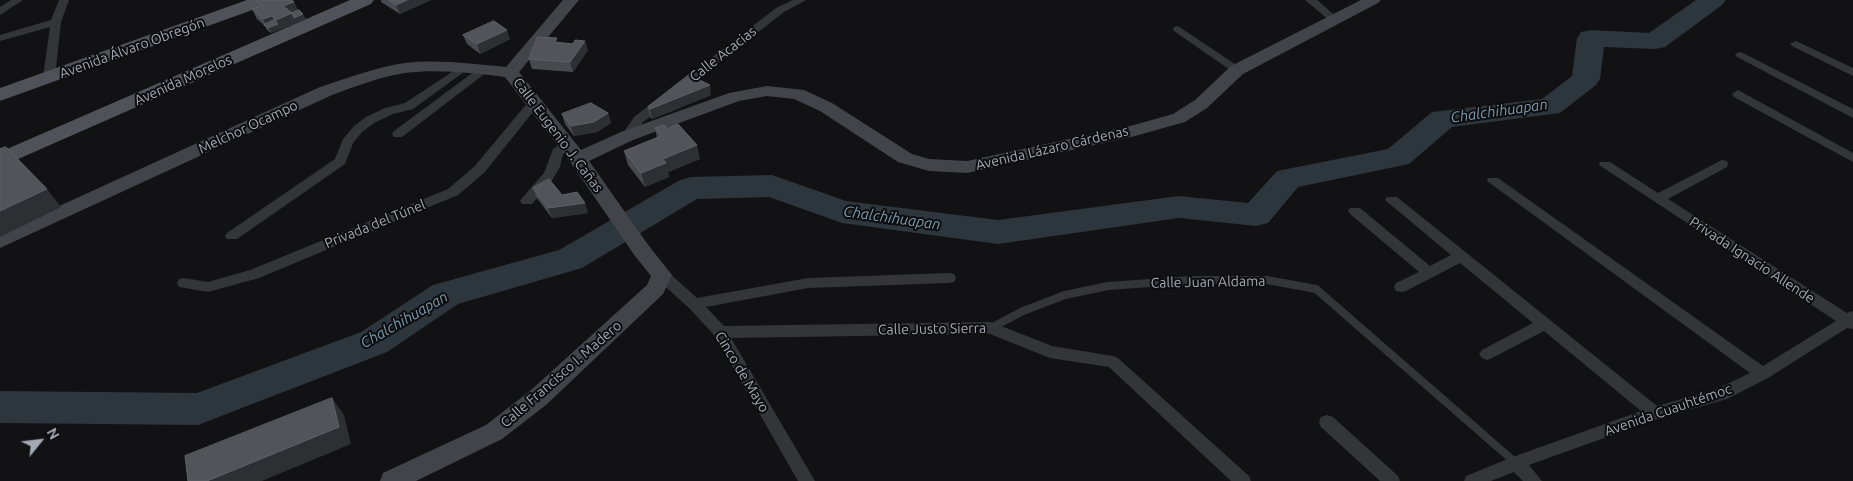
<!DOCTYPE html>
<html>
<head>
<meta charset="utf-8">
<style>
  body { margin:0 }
  #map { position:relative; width:1853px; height:481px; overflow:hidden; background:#121214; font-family:Ubuntu,sans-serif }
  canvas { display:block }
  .north { position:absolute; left:15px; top:416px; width:50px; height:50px; -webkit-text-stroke:4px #0d0d0f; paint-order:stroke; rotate:61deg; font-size:14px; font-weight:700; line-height:20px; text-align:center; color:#a4aab4 }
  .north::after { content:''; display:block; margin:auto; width:18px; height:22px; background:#a4aab4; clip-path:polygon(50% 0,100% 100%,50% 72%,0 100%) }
</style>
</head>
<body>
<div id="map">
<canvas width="1853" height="481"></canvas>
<div class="north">N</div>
</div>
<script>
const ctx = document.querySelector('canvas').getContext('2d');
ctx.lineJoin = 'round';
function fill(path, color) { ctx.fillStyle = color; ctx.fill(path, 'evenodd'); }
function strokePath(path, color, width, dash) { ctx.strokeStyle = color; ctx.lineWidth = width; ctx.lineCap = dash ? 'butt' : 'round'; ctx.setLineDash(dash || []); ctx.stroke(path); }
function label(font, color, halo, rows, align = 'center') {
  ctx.font = font + ' Ubuntu,sans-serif'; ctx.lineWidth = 4; ctx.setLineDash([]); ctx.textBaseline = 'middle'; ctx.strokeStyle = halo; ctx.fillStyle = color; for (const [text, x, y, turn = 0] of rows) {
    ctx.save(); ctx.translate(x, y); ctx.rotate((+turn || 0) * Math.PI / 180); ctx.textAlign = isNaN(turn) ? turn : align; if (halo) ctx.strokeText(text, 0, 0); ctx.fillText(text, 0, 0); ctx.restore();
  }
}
fill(new Path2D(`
  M1696,0H1726L1722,5L1665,47L1655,49L1604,47L1600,79L1596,85L1560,113L1452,127L1409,164L1298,187L1268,223L1256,226L1179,218L998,244L842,223L769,197L697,199L582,268L458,304L387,352L198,425L0,423V391L197,393L361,332L433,285L559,250L680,180L691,177L772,175L846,201L998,220L1179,196L1248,203L1277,171L1388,149L1432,112L1542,99L1572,76L1577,38L1581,32L1591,30L1649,33Z`), '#2c363c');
strokePath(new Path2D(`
  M991,328L1023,311L1065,295L1108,286L1191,280H1267L1316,289L1516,463`), '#333539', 8);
fill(new Path2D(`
  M11,0H23L0,15V7Z
  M59,0H69L61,22L55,77L49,80L43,77L50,27L0,41V35L51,20Z
  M793,0H806L784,12L642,123L631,139H623L621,136L634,117L776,8Z
  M1305,0H1317L1339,19L1334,22L1330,21Z
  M1178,26L1241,68L1243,70L1241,72H1233L1174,31L1173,29L1174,27Z
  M1796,41L1853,68V76L1792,46L1790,44Z
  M1741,52L1853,109V118L1737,57L1735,55L1737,53Z
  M464,64L470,67L468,69L413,109L393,114L374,123L362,132L353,143L345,164L237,239H227L225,236L227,233L335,159L343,139L354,126L366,117L385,108L405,103Z
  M483,67L487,68L489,70L487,72L402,137H394L392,134L394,131L479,68Z
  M1738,90L1853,153V162L1734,97L1732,94Z
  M533,100L539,104L537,107L484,173L458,195L259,278L208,292L179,287L177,283L179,279L184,278L208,282L250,270L448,189L474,167L529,101Z
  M566,141L572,145L563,154L560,167L551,182L532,204H522L520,201L522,198L544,173L553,149Z
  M1722,160L1727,161L1728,164L1727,167L1668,199L1847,313L1853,311V329L1847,328L1768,378L1727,399L1657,419L1529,465L1542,481H1523L1514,472L1491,481H1464L1466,476L1510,458L1641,411L1544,331L1492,358L1487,360L1482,358L1479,354L1482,350L1533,323L1460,263L1406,291L1401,292L1396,291L1394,287L1396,283L1419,272L1350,214L1348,211L1350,208H1360L1430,266L1451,255L1385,200L1387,197H1397L1657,406L1717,389L1750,373L1487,181L1488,178H1498L1763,366L1836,321L1599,165L1600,162H1610L1658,193Z
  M662,270L667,271L697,298L808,278L949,273L954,274L956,278L954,282L949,283L808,288L706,307L724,326L991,322L1052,346L1113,356L1118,358L1249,476L1251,481H1231L1109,367L1050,358L990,334L731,338L815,481H798L715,336L689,308L657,279L655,275L657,271Z
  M1327,415L1333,417L1398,476L1400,481H1380L1321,427L1319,422L1321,417Z`), '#333539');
fill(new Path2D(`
  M563,0H579L519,72L581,150L621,132L729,93L767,86L804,90L832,103L912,154L929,159L967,161L1134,125L1173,114L1195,100L1231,66L1361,0H1381L1378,3L1243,74L1207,108L1185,122L1135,136L967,173L929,171L898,162L820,111L794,99L767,96L739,101L633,140L589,161L649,246L672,275L663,294L546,405L502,439L416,481H380L383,473L486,425L530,391L647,285L651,276L635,256L571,163L505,77C472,73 438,69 405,73C380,77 356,86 332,95L0,248V233L320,87C348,78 376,67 405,63C439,59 473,64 506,67Z`), '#414449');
fill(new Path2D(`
  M247,0H272L269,4L0,101V88Z
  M350,0H374L371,4L0,167V152Z`), '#4f5258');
fill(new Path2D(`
  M381,0H431L400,14L381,2Z
  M256,1L294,2L298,11L306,19L271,33L267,30L265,26L257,19L252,9L259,7Z
  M463,35L510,39L480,54L467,44Z
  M588,50L573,72L532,69L529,59Z
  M711,95L652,119L650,117L648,107Z
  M608,113L611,123L597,132L574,136L565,124L562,114Z
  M655,128H667L700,159L668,172L669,177L645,187L628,165L624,151L657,138Z
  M533,188L562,195L588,213L552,218L536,197Z`), '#48494f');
fill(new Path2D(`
  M407,0H431L400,14L396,5Z
  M294,2L298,11L303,14L306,19L271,33L263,19L272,16L276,25L278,24L276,20L283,6Z
  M507,30L510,39L480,54L477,44Z
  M585,41L588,50L573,72L570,62Z
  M710,85L711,95L652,119L650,109Z
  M608,113L611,123L597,132L574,136L571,126Z
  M697,145L700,159L668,172L669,177L645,187L641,173L663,159Z
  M47,189L61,207L0,237V211Z
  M585,203L588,213L552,218L548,208Z
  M332,398L344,415L351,444L262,481H207Z`), '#2e2f33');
const building = new Path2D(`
  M258,0H292L294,2L283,6L292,13L276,20L272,16L263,19L252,9L261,6L256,1Z
  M389,0H407L396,5Z
  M299,10L303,14L294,18L292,13Z
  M274,20L278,24L268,28L264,25Z
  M494,21L507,30L477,44L463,35Z
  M538,37L557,38L555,42L573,44L575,40L585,41L570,62L529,59Z
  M689,75L710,85L650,109L648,107Z
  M591,103L608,113L594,122L571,126L562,114Z
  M678,124L697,145L663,159L666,163L641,173L624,151L661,136L655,128L664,125L667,128Z
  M6,147L47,189L0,211V149Z
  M549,179L562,195L577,192L585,203L548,208L533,188Z
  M332,398L339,427L207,481H188L185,456Z`);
fill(building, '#52545a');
strokePath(building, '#5f6168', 1);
label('14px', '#a4aab4', '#0d0d0f', [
  ["Avenida Álvaro Obregón",132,48,-20],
  ["Calle Acacias",723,54,-38],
  ["Avenida Morelos",183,80,-24],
  ["Melchor Ocampo",248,127,-25],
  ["Calle Eugenio J. Cañas",558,135,53],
  ["Avenida Lázaro Cárdenas",1052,148,-13],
  ["Privada del Túnel",375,224,-22],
  ["Privada Ignacio Allende",1752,260,33],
  ["Calle Juan Aldama",1208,282,-1],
  ["Calle Justo Sierra",932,329,-1],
  ["Cinco de Mayo",742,372,59],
  ["Calle Francisco I. Madero",561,374,-41],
  ["Avenida Cuauhtémoc",1668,410,-19]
]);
label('italic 15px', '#7b9baf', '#0d0d0f', [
  ["Chalchihuapan",1499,111,-8],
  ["Chalchihuapan",892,218,8],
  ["Chalchihuapan",404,320,-30]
]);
</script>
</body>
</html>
